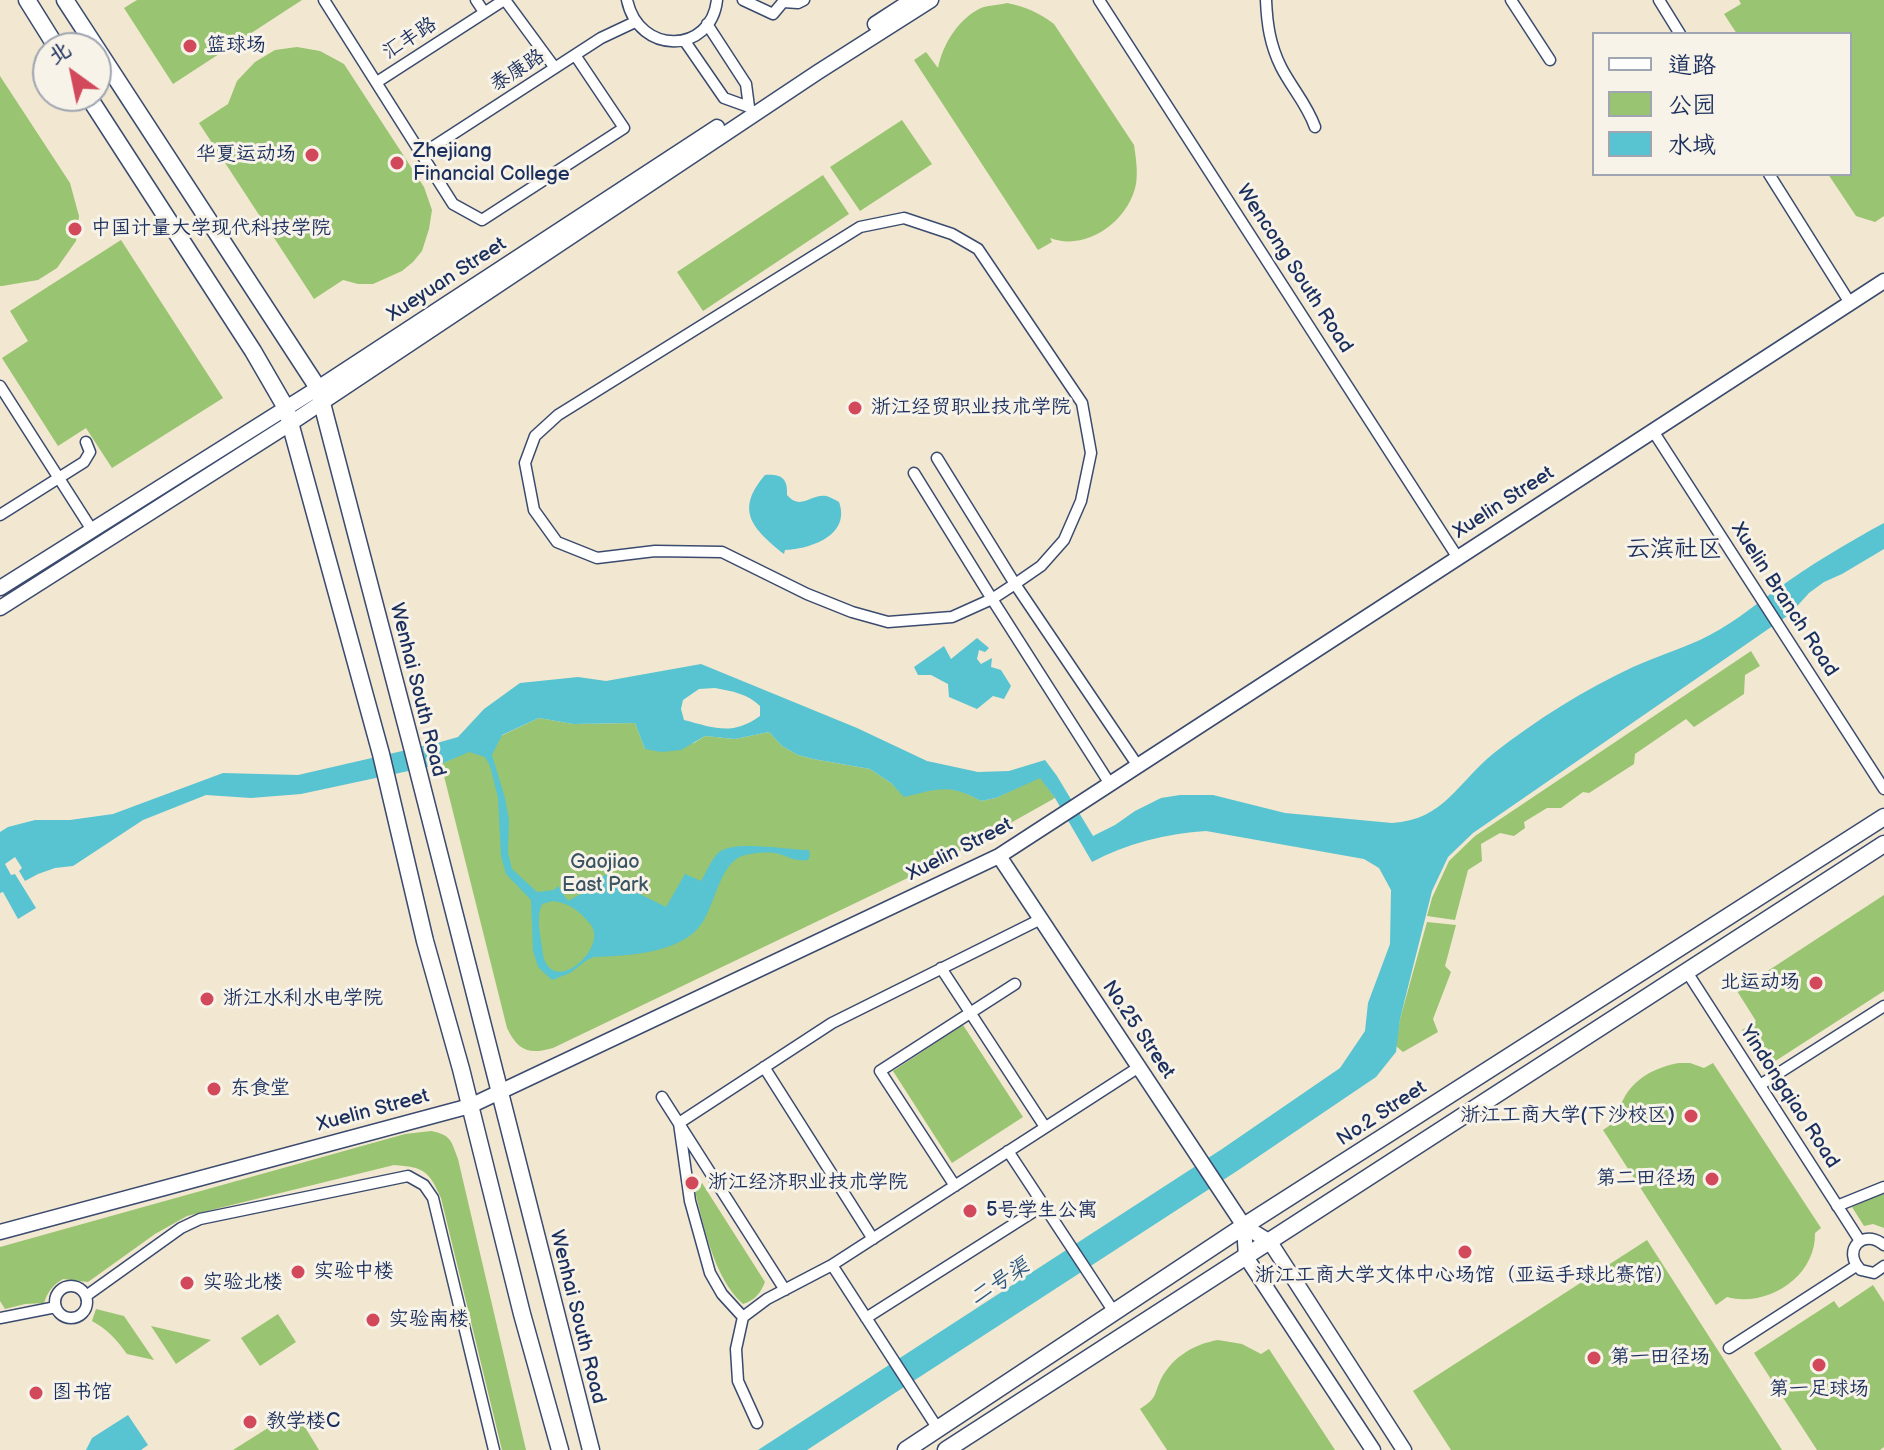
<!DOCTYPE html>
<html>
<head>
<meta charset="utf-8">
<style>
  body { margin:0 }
  #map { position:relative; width:1884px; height:1450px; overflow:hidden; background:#f2e7d0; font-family:"Balsamiq Sans","LXGW WenKai TC",sans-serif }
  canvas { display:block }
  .legend { position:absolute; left:1592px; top:32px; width:260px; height:144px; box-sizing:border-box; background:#f7f3e8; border:2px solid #9fa5b1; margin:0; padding:10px 14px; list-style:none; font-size:24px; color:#1b2f5e }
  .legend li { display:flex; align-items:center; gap:16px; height:40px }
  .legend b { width:40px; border:2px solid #9fa5b1 }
  .north { position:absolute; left:32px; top:32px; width:80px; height:80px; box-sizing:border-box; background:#f7f3e8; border:2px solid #9fa5b1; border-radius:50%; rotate:327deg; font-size:22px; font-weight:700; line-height:32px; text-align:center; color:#1b2f5e }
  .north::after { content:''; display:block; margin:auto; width:28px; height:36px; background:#d1495b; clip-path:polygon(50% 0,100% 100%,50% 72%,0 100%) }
</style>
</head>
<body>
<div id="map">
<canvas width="1884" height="1450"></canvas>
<ul class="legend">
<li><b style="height:10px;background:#fff"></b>道路</li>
<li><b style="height:22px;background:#99c471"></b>公园</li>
<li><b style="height:22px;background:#58c3d1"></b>水域</li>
</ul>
<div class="north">北</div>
</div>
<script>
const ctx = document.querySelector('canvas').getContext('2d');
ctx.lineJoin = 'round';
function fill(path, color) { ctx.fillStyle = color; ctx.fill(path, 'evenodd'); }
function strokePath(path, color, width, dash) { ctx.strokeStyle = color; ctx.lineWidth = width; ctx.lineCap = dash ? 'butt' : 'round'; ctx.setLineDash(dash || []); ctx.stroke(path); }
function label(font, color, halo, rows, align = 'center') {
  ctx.font = font + ' "Balsamiq Sans","LXGW WenKai TC",sans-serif'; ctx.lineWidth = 6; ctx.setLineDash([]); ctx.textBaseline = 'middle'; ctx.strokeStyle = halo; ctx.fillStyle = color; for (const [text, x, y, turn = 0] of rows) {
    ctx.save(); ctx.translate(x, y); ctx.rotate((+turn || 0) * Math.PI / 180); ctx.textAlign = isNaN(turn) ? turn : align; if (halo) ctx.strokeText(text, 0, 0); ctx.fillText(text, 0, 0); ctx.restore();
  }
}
fill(new Path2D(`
  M137,0H302L173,84L124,8Z
  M1739,0H1884V216L1875,222L1856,216L1828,174H1850V34H1737L1724,14L1741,4Z
  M1007,3C1026,7 1038,12 1054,24L1134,145C1136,158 1138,172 1136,184C1129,221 1086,252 1050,238L1052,242L1038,250L914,60L926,52L938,68C943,44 958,19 981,8C989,5 999,5 1007,3Z
  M297,47L320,51L344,64L424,187L432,210L429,229L422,251L413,262L402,271L373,284H358L343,280L314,299L199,123L228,104L237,81L255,62L275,50Z
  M0,76L70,183L79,216L76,241L57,268L38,280L2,286H0Z
  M902,120L932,164L860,211L830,167Z
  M823,175L849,214L703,311L677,272Z
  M121,240L223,398L112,468L86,428L58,446L2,358L28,341L10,311Z
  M1751,651L1760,666L1745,675L1744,694L1694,727L1686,719L1635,754L1634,764L1589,793L1583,792L1561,808H1547L1524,822L1525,828L1514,836L1500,833L1481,844L1482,861L1468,870L1455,920L1427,916L1432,898L1449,861L1475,836Z
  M539,718L573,724L635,723L645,749L694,743L705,736L735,739L769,732L782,746L798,755L813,759L870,769L891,783L904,796C939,789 948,782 981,801L996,798L1040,777L1055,798L941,862L553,1048C529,1055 518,1051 507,1028L441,764Z
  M1884,895V991L1766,1067L1742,1030L1756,1021L1737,991Z
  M1427,922L1456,925L1445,966L1451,972L1433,1019L1438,1032L1403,1052L1396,1046L1400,1019Z
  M963,1025L1023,1117L952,1163L893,1071Z
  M1679,1063H1690L1704,1068L1713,1063L1821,1228L1815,1233C1816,1277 1767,1308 1727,1297L1716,1305L1603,1130C1621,1119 1614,1116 1623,1100C1634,1078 1656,1067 1679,1063Z
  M431,1131C451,1135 451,1140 458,1159L526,1450H502L441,1198C429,1171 424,1167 394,1165L187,1216L155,1234L88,1282L63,1279C53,1285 48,1291 44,1303L25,1304L5,1309L0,1301V1247L405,1134Z
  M702,1183L765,1282C760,1294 755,1300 743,1304C713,1277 704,1225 694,1188Z
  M1884,1193V1228L1873,1224L1864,1226L1852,1207Z
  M1647,1240L1782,1450H1451L1413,1391Z
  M1873,1285L1884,1302V1447L1880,1450H1817L1754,1353L1834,1301L1839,1308Z
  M96,1309L124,1316L154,1360L127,1354C117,1340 107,1329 92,1321Z
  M278,1314L296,1342L260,1366L241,1338Z
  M151,1326L211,1340L176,1364Z
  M1218,1340L1242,1344L1261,1354L1269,1349L1335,1450H1167L1140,1409C1158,1397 1153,1396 1161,1379C1173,1356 1195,1344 1218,1340Z
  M295,1411L319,1450H233Z`), '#99c471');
fill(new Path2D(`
  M765,475C781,474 788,478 787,495C801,511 810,494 826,496C828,496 838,501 839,502C851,535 811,549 785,550L784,554C753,529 734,511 765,475Z
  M1884,523V549L1842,574L1824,582L1809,593L1790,614L1473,833L1448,857L1432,891L1400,1019L1396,1052L1376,1077L1237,1171L807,1450H758L1222,1149L1340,1068L1365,1031L1368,1003L1390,944L1391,890L1379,868L1364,859L1206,831C1167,833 1126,844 1092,862L1055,798L1040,778L996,798L981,801C949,783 938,789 904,797L891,783L870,769L813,759L798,755L782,746L769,732L735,739L705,736L681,750L661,752L645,749L635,723L573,724L539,718L502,735L492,755L505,798L509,820L508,853L512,869L537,892L554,890L558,886L568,901L591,888L589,884L611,872L623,891L628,888L666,907L685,874L701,881C706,873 711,860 718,853C732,839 789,850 809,850L810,856L808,860C792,861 793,858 779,854C769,851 752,853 742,856C720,864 715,904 702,923C683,953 627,956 594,957L587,960L570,973L552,980L538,967L533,951L531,900L506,874L501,856L498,798L490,766L485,757L469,752L441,764L301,794L251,798L206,795L143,820L73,866L55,868L38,874L25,881L19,871L22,868L15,857L5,864L11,875L15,874L36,908L18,919L3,892L0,893V832L8,827L35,820H70L113,814L223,773L298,775L437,743L458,737L484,709L520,683L578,677L606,681L701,664L857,728L927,761L978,772L1009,771L1045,760L1057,776L1093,836L1115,825L1135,811L1161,798L1180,795H1213L1285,813L1392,823C1444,820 1458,782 1494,753C1536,720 1584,690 1633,667C1655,657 1678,650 1700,640C1728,627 1751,608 1776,590C1810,565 1847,543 1884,523ZM715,688C732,691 748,694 760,706V716C732,736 715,728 684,720L681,709L683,700L699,689ZM553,901C565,903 572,906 581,914C585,919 591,923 593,929C603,955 546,1000 542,947C540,933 536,917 542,904Z
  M977,638L989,648L985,652L979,650L977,659L981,664L992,658L991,667L1001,670L1011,686L1004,699L993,696L977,709L949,697L948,684L931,675H918L914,667L944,646L951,659Z
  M128,1415L148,1445L141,1450H86L92,1438Z`), '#58c3d1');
const minor = new Path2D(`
  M324,0L453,204L482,220L624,128L575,55
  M476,0L484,12
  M505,0L555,68
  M627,0C639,56 711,54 717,0
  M743,0L773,14L783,2L798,3L804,0
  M1099,0L1458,558
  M1266,0C1267,24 1270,45 1281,67C1291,87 1307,104 1315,127
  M1511,0L1550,60
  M1659,0L1680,34
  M684,40L724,98L749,107L746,84L707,24
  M377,82L504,0
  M422,154L601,38L635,22
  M1769,174L1850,303
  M904,218L952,234L978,249L1082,403L1091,453L1081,501L1064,540L1041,566L1015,584L992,599L952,617L888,622L852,612L807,594L722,552L655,551L597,558L557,542L534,510L525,463L535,436L558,415L860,227Z
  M0,386L92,530
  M1653,431L1884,789
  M937,458L1015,584L1138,766
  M914,473L992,599L1110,784
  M0,515L84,462L90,452L86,442
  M941,968L1045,1127
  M1687,972L1860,1241
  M764,1067L873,1239
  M1760,1085L1884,1006
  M662,1097L785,1290
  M1008,1151L1114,1312
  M955,1186L880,1071L1015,984
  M1837,1206L1884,1187
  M1884,1245C1863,1227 1841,1251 1861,1270L1874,1273L1884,1266
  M832,1265L938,1429
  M55 1302a16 16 0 1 1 32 0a16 16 0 1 1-32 0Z
  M86,1296L181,1228L200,1219L408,1176L424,1185L433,1198L494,1450
  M743,1317L722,1294L710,1273L690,1201L679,1123L832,1023L1041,919
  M0,1318L56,1307
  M866,1318L1044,1205
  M1729,1348L1856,1266
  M757,1423L738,1381L736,1349L743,1317L767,1299L832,1265L1139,1067`);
const secondary = new Path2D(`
  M875,24L912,0
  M0,588L318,388L717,127
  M0,608L291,423L818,72L931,0
  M999,856L1244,1226L1270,1242L1404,1450
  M1244,1226L1246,1257L1373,1450
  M0,1232L470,1106L999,856L1884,281`);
const primary = new Path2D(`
  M27,0L57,48
  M65,0L318,388L412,747L591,1450
  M88,96L253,351L286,408L381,754L425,941L461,1069L522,1314L560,1450
  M906,1450L1244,1226L1884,817
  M946,1450L1884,844`);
strokePath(minor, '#3b4b6f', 13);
strokePath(secondary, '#3b4b6f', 17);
strokePath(primary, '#3b4b6f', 19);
strokePath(minor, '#fff', 10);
strokePath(secondary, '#fff', 14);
strokePath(primary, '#fff', 16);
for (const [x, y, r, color] of [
  [190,46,8,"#d1495b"],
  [312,155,8,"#d1495b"],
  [397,163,8,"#d1495b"],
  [75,229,8,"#d1495b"],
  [855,408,8,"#d1495b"],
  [1816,983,8,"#d1495b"],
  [207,999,8,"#d1495b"],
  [214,1089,8,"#d1495b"],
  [1691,1116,8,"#d1495b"],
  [1712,1179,8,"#d1495b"],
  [692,1183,8,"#d1495b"],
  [970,1211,8,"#d1495b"],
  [1465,1252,8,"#d1495b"],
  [298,1272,8,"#d1495b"],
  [187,1283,8,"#d1495b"],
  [373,1320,8,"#d1495b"],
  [1594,1358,8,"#d1495b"],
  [1819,1365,8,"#d1495b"],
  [36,1393,8,"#d1495b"],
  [250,1422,8,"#d1495b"]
]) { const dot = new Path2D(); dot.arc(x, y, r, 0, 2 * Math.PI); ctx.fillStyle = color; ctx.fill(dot); strokePath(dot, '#f7f3e8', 3); }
label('20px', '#1b2f5e', '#f7f3e8', [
  ["汇丰路",410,39,-33],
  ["泰康路",518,71,-33],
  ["Wencong South Road",1294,269,57],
  ["Xueyuan Street",447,280,-33],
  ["Xuelin Street",1504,503,-33],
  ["Xuelin Branch Road",1784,600,57],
  ["Wenhai South Road",417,690,76],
  ["Xuelin Street",960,850,-27],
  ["No.25 Street",1138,1030,56],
  ["Yindongqiao Road",1789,1097,57],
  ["Xuelin Street",373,1111,-15],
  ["No.2 Street",1382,1114,-33],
  ["Wenhai South Road",577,1317,76]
]);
label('20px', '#1b2f5e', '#f7f3e8', [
  ["篮球场",206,46],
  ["Zhejiang",413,152],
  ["Financial College",413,175],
  ["华夏运动场",296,155,"right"],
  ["中国计量大学现代科技学院",91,229],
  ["浙江经贸职业技术学院",871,408],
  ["北运动场",1800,983,"right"],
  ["浙江水利水电学院",223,999],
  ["东食堂",230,1089],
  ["浙江工商大学(下沙校区)",1675,1116,"right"],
  ["第二田径场",1696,1179,"right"],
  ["浙江经济职业技术学院",708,1183],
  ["5号学生公寓",986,1211],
  ["实验中楼",314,1272],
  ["浙江工商大学文体中心场馆（亚运手球比赛馆）",1465,1276,"center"],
  ["实验北楼",203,1283],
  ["实验南楼",389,1320],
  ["第一田径场",1610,1358],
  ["第一足球场",1819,1390,"center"],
  ["图书馆",52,1393],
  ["教学楼C",266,1422]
], 'left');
label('20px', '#3a5463', '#f7f3e8', [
  ["Gaojiao",605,863],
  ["East Park",605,886]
]);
label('italic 22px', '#2a547b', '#f7f3e8', [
  ["二号渠",1000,1283,-33]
]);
label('24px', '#1b2f5e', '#f7f3e8', [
  ["云滨社区",1674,550]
]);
</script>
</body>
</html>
